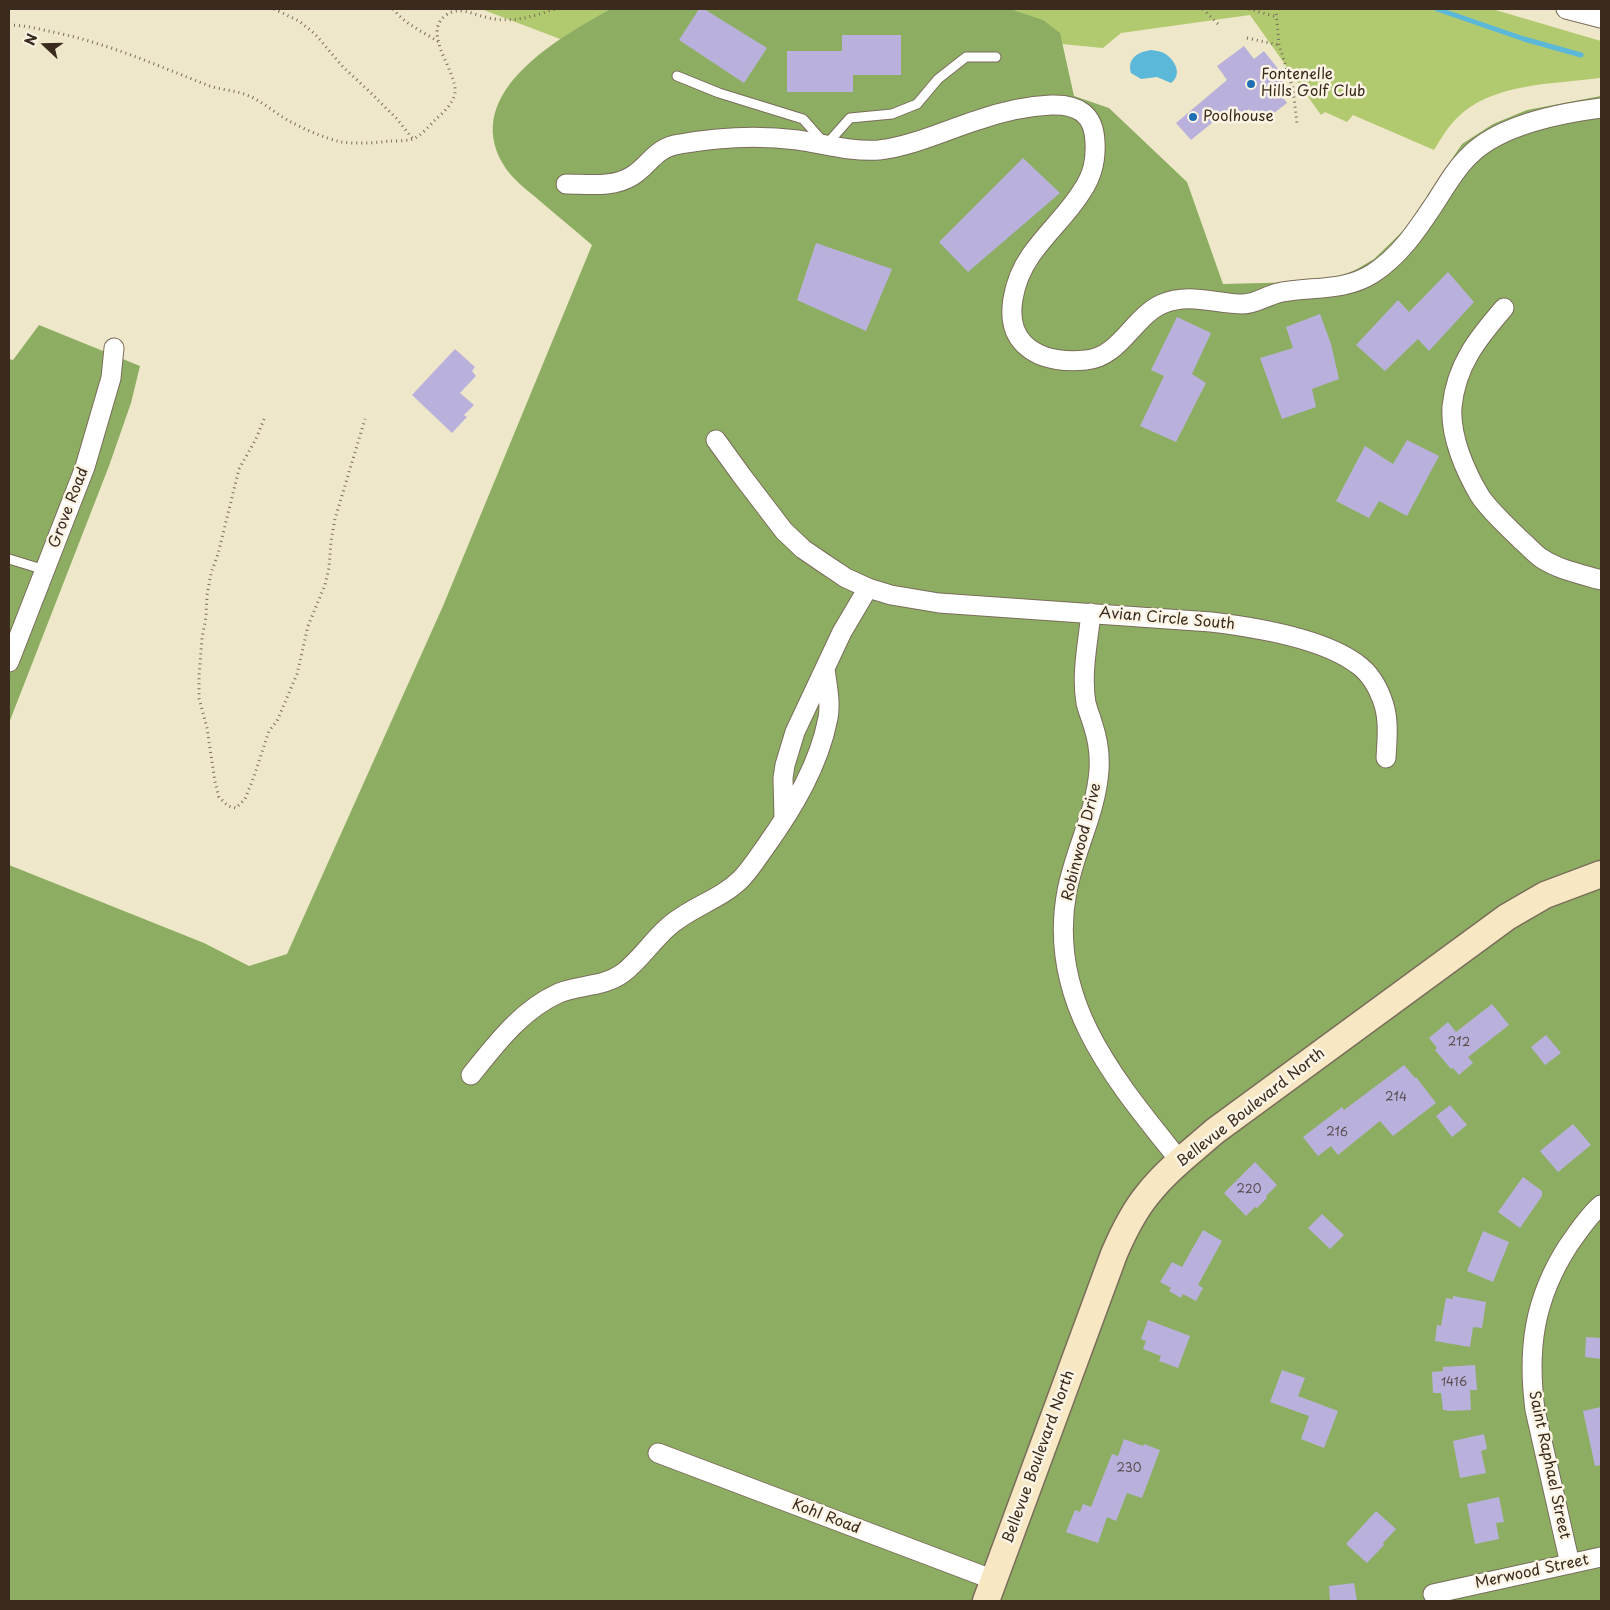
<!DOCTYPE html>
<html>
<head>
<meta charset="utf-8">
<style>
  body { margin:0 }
  #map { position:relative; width:1610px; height:1610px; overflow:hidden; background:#eee7c9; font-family:"Playpen Sans",sans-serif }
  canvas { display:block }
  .frame { position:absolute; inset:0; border:10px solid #3b2a1e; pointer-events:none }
  .north { position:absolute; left:20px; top:20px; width:50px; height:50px; -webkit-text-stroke:4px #fcf5e5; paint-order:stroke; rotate:291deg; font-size:14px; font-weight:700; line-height:20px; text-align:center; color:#3b2a1e }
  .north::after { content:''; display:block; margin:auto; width:18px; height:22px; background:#3b2a1e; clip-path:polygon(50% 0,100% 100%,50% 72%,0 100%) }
</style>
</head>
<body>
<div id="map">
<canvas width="1610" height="1610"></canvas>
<div class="frame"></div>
<div class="north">N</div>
</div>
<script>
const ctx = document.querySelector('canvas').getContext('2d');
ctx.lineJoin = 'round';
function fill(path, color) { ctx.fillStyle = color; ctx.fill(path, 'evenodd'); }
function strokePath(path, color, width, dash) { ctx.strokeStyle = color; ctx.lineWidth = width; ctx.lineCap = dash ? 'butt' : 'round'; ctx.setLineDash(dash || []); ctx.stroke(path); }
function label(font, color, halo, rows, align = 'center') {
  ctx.font = font + ' "Playpen Sans",sans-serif'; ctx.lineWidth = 5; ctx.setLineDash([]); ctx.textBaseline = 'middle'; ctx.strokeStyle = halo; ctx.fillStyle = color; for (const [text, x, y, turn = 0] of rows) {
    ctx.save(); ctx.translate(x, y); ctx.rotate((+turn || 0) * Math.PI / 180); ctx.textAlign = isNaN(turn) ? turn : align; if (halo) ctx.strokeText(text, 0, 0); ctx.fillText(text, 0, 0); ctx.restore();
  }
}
fill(new Path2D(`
  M481,9H672L650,73Z
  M732,9H1492L1601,41L1600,78C1554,84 1490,83 1456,119C1447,128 1441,139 1434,150L1353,115L1347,122L1325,112L1321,115L1250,15L1121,33L1103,48L761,15Z`), '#b2ca6f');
fill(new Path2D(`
  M611,9H1010L1043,20L1060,33L1074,96L1109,108L1187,182L1223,284L1303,282L1339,277L1357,269L1374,259L1405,229L1462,144L1493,124L1527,110L1601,96V1601H9V865L204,943L249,966L287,954L443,606L592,245C575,230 557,216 540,201C527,190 511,178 503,164C461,92 560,37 611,9Z
  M39,325L140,366L131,403L109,466L9,723V359L13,360Z`), '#8dae62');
fill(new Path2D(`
  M1151,50C1157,51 1162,51 1167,55C1176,62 1182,75 1171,83L1157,77L1141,79L1131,73C1127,58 1138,52 1151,50Z`), '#5bb8d9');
strokePath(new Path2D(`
  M1437,9L1524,39L1581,55`), '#5bb8d9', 5);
fill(new Path2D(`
  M699,9H704L767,48L744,83L679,40Z
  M842,35H901V75H853V92H787V51H842Z
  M1244,46L1254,59L1264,51L1286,79L1276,88L1287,103L1261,123L1249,109L1236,119L1229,109L1191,140L1176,123L1227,80L1217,66Z
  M1023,158L1060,193L968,272L939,242Z
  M816,243L892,269L866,331L797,300Z
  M1448,272L1474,302L1429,351L1418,339L1385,371L1356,345L1398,300L1409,312Z
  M1320,314L1331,344L1339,379L1312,389L1316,407L1282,419L1260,358L1293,348L1286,327Z
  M1177,317L1211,333L1192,374L1206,383L1176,442L1140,426L1164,376L1151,370Z
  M455,349L475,367L472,371L476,376L460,393L474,405L464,415L467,417L452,433L412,395Z
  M1407,440L1439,456L1407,516L1379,501L1369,518L1336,501L1365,446L1393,464Z
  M1492,1004L1509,1025L1468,1057L1473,1063L1459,1075L1453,1068L1451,1069L1435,1050L1437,1048L1429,1038L1448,1022L1456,1032Z
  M1546,1035L1561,1053L1545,1065L1531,1047Z
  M1404,1065L1415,1078L1416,1077L1436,1103L1393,1136L1380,1121L1338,1155L1331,1146L1318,1156L1303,1137L1342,1107L1344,1110Z
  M1450,1105L1467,1125L1452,1137L1436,1116Z
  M1573,1124L1591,1145L1558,1172L1540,1151Z
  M1255,1162L1277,1185L1266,1196L1267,1198L1257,1208L1255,1207L1246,1216L1224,1193Z
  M1523,1177L1542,1191V1196L1520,1228L1498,1212Z
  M1322,1214L1344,1235L1330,1249L1308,1228Z
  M1203,1230L1222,1241L1198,1285L1203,1288L1196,1301L1183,1294L1181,1298L1169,1291L1171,1288L1160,1282L1172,1262L1182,1267Z
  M1483,1231L1509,1242L1493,1282L1467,1271Z
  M1453,1296L1486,1302L1482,1328L1473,1327L1470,1347L1435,1341L1437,1325L1441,1326L1446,1298L1453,1299Z
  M1148,1320L1190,1336L1178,1368L1159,1361L1161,1356L1143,1349L1146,1341L1141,1339Z
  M1586,1337L1601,1338V1359L1585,1357Z
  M1475,1365L1477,1390H1470L1471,1410L1447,1411L1446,1410H1443L1441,1393H1433L1432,1372L1443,1371V1367Z
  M1282,1370L1305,1378L1298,1396L1338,1411L1324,1448L1301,1439L1309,1416L1270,1402Z
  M1601,1407V1465L1595,1466L1583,1411Z
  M1484,1434L1487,1449L1481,1451L1486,1473L1460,1478L1453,1441Z
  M1124,1439L1143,1446L1144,1444L1160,1450L1142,1498L1127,1493L1116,1521L1107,1517L1098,1543L1066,1532L1075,1510L1080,1512L1083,1504L1091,1507L1112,1454L1118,1456Z
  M1499,1497L1504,1522L1496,1523L1499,1539L1475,1544L1467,1504Z
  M1376,1511L1396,1529L1383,1543L1384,1545L1367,1563L1346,1544Z
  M1354,1583L1357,1601H1330L1329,1586Z`), '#b9b1dc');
const service = new Path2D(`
  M677,76L719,93L803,119L826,145L850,118L892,114L917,104L938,79L966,57H996
  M9,559L45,570`);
const minor = new Path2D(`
  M1566,9L1601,18
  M566,184C588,184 613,188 632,176C651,164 654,148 680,144C719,137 759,135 798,140C825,144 851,152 879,150C913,146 946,130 978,120C1001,112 1027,106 1051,105C1078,104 1094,114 1095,142C1096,160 1093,175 1082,191C1068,214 1047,232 1031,255C1015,278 1001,321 1024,344C1040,360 1065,362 1086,360C1120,357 1133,317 1162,304C1189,292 1216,304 1243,304C1255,304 1266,296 1278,293C1310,286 1343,292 1372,274C1400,256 1417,230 1435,203C1446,186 1456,168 1470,155C1500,125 1561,113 1601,108
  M1504,308C1478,338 1456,365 1452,407C1450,436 1465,471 1480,496C1490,511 1508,527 1521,540C1528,546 1534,553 1541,558C1559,570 1581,574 1601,580
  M716,440L742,476L784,531L803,549L825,564L846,578L868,588L891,595L939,603L1211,622C1253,627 1322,638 1357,664C1370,673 1379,689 1384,705C1389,722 1387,740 1386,758
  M1091,613C1088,642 1081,674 1086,703C1088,711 1091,718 1093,725C1098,740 1100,755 1099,770C1096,813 1075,849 1067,891C1046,1001 1116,1081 1180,1161
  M9,662L85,467L111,378L114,348
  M784,819L783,778L785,765L795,732L842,632L868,588
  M471,1075C496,1044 521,1010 559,993C580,984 602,988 623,973C640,960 652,941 668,927C690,907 720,900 741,879C750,870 758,857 766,846C793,808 819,765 828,718C831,702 827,685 825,669
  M658,1453L994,1580
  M1570,1564L1535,1410C1527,1349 1534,1299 1568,1246C1578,1232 1588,1216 1601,1205
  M1433,1594L1601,1557`);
const secondary = new Path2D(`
  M986,1601L1114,1254C1123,1233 1133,1212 1148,1194C1167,1170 1192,1151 1215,1131L1507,917L1545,895L1601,874`);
strokePath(service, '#7a6c5a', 11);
strokePath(minor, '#7a6c5a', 21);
strokePath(secondary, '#7a6c5a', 29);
strokePath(new Path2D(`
  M274,9L299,21L315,34L343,67L369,91L396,118L413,139
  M393,9C405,24 423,32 439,42
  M1203,9L1220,26
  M1249,9L1277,17
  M1276,9L1279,45L1293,89L1297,124
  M9,25C24,25 39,29 53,32C107,43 156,65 207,85C220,90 234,90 247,95C262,101 275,113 289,121C304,129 324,138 341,142C357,144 375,143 390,141C397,141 406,141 413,139C421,136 429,126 436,119C443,113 454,103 455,92C457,71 421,33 446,15C459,6 472,14 485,17C510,24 531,17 555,9
  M1247,38L1279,45
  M264,419L256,439L239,469L218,554L211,573L207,595L206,617L202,638L199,677V698L207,728L215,782L219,797L228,806L236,808L245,799L253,779L269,731L277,721L297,674L308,626L325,585L329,568L331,541L335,519L365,419`), '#7a6c5a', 3, [1, 4]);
strokePath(service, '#fff', 9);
strokePath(minor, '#fff', 19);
strokePath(secondary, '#f7e8c3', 26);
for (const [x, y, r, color] of [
  [1251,84,5,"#1f6fb2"],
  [1193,117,5,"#1f6fb2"]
]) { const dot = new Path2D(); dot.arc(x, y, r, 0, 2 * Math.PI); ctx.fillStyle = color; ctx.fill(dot); strokePath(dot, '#fcf5e5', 2); }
label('12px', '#5a4c4e', null, [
  ["212",1459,1043],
  ["214",1396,1098],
  ["216",1337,1133],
  ["220",1249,1190],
  ["1416",1454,1383],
  ["230",1129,1469]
]);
label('15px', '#3b2a1e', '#fcf5e5', [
  ["Fontenelle",1261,75],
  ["Hills Golf Club",1261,92],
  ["Poolhouse",1203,117]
], 'left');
label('15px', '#3b2a1e', '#fcf5e5', [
  ["Grove Road",69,508,-69],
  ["Avian Circle South",1167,619,5],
  ["Robinwood Drive",1082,842,-76],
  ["Bellevue Boulevard North",1251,1108,-38],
  ["Bellevue Boulevard North",1039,1457,-70],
  ["Saint Raphael Street",1549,1465,78],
  ["Kohl Road",826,1517,21],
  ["Merwood Street",1532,1572,-12]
]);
</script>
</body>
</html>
